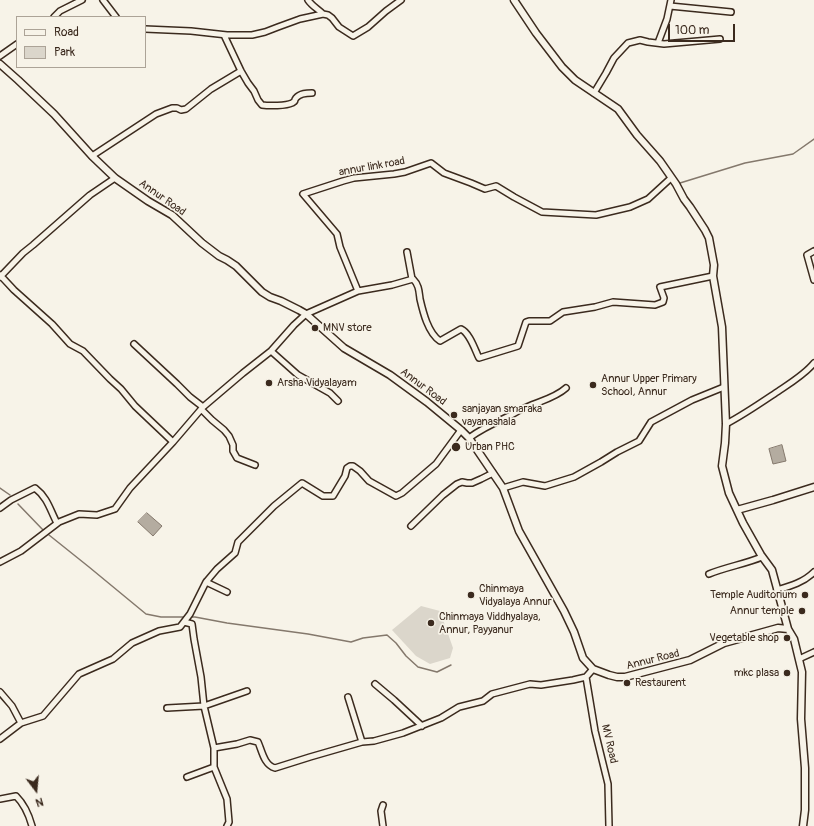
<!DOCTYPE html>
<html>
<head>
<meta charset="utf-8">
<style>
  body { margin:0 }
  #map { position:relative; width:814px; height:826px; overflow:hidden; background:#f7f3e8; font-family:Pangolin,sans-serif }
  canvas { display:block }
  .legend { position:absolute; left:16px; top:16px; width:130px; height:52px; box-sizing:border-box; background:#f7f3e8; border:1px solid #aca397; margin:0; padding:5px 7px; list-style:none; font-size:12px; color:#3b2a1e }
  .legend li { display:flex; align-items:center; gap:8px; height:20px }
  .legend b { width:20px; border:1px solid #aca397 }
  .north { position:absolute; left:16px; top:770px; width:40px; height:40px; -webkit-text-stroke:3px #f7f3e8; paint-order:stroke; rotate:164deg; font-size:11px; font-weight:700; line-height:16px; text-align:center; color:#3b2a1e }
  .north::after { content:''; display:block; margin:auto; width:14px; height:18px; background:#3b2a1e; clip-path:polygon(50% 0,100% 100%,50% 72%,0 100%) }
  .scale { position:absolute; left:668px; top:24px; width:67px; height:18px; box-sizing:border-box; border:2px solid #3b2a1e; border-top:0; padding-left:5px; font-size:12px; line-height:14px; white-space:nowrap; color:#3b2a1e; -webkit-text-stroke:3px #f7f3e8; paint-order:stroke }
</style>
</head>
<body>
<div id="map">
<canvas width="814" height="826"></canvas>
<ul class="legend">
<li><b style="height:5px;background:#f7f3e8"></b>Road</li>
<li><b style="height:11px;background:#dbd6cb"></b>Park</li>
</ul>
<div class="north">N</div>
<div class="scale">100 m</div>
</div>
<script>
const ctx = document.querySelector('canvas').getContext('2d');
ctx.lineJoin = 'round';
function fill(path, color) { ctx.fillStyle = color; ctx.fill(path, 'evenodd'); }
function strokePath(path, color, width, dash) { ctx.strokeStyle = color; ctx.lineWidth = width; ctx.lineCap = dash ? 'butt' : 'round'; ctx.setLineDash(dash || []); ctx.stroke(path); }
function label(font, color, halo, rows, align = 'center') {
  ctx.font = font + ' Pangolin,sans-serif'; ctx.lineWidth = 3.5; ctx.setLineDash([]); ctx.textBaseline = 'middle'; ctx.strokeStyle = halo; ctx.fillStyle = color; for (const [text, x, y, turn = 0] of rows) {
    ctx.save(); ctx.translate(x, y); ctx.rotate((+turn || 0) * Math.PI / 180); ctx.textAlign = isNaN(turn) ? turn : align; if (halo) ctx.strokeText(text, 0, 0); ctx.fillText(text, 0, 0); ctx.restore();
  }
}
fill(new Path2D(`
  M421,606L440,611L453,648L450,658L430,664L416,656L392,630Z`), '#dbd6cb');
const water = new Path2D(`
  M782,445L786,461L773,464L769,449Z
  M147,513L162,526L153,536L138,522Z`);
fill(water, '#b4aca0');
strokePath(water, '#84786c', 1);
strokePath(new Path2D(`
  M680,183L745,163L793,154L814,139
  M0,488L10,495
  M18,504L44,531
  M49,535L89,567L146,614L161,617H186
  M190,617H195L227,623L308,634L351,642L363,638L387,635L396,643L406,656L418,667L437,672L451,665`), '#84786c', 1.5);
const minor = new Path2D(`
  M103,0L116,17
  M308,0C312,6 318,9 323,14
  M670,6L731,12
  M54,17L60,11L82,0
  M145,29L191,31L227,35H252L265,32L278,27L300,19L323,14L328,15L332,18L339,27L353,36L368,27L386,11L401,0
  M224,35L241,71L248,83L254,91L258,100L262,105C269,106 286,106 292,103C297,100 293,102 296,98C300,93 307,93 312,93
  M658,43L667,19L671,0
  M0,56L17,44
  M594,93L606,73L614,58L628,43L640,40L648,42L664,44L720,39
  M92,156L156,114L172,108H177L181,110L186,109L211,89L241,71
  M814,251L807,255L814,280
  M407,252L412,279
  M0,275L14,290L52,324L70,344L83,351L110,379L121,389L135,406L173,442
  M0,277L23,253L33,245L90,195L115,178
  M358,291L392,285L413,279C419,285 419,291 420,299C423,312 428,333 440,341L461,329C470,333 475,350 479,358L518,346L526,322L529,321H550L563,312L595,307L613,302L655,305L663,302L664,298L660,287L713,276
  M134,344L177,384L190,397L203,407
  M271,351L298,375L330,393L338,401
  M201,409L212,420L224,430L229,436L233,445V451L237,458L255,465
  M726,424C745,414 762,402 780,390C792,382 805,374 814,363
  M469,438C481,429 494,423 507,417C514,414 520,409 527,407C540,401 555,398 566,388
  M503,488L523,482L545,486L574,477L601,462L617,452L639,441L651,422L692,400L724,387
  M0,508L11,500L35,488C48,498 50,510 57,523
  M411,526L443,495L457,484L462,482L467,483H472L481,479L493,473
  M0,562L21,551L59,522L79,514L97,515L115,509L130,488L173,442L203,407L243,373L271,351L294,325L306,314L358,291L340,247L337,234L303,194L343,181L354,178L394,174L405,172L431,163L444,173L471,183L485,189L496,186L514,197L542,212L596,215L630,207L648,199L671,178
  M709,574C726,567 745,564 762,557
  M206,582L227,592
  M777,590C791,586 804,582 814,572
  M184,622L192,624L194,639L201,677L204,706L214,748
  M799,659L814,652
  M593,669L586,677L595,731L608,784L609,826
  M375,684L394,700L422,726
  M0,692L12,706L21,723
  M348,697L362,742
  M167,708L204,706L247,691
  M0,739L21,723L43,716L79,674L113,659L132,643L159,631L180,627L190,614L206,582L217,569L235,553L238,542L274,506L302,483L323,496H333L345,476L347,468L350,466H353L360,471L369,481L396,496L402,493L436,464L461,430
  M187,777L214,767
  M0,799L16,796C24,804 29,815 32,826
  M383,805L381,811L383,826
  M227,826L229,822L227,799L214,767V748L237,744L250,740L258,742C262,751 264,765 275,768L310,757L362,742L374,741L403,733L441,718L459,707L483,701L492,694L530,684L541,685L573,680L586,677`);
const major = new Path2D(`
  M514,0L536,33L562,67L575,80L618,109L637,135L660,161L676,184L684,199L690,207L705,230L709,238L714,265L713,276L722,327L726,424L725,443L722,466L729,493L743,523L761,555L772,570L788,629L794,639L802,672L801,719L805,768V810L803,826
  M0,64L18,80L54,114L92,156L115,178L148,201L172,215L202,243L219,256L227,260L236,266L262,292L270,297L281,301L299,310L306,314L344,348L390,375L427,402L461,430L469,438L503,488L519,531L564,611L574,632L583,658L593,669L609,675L617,677H625L690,660L724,643L778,628L788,629
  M737,510L773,500L814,487`);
strokePath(minor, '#3b2a1e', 8);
strokePath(major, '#3b2a1e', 9);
strokePath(minor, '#f7f3e8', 5);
strokePath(major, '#f7f3e8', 6);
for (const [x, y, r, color] of [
  [315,328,4,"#3b2a1e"],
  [269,383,4,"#3b2a1e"],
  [593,385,4,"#3b2a1e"],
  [454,415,4,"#3b2a1e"],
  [456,447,5,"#3b2a1e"],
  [471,595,4,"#3b2a1e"],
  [805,595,4,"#3b2a1e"],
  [802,611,4,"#3b2a1e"],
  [431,623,4,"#3b2a1e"],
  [787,638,4,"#3b2a1e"],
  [787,673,4,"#3b2a1e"],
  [627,683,4,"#3b2a1e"]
]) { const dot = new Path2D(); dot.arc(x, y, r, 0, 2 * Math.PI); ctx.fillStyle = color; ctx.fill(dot); strokePath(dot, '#f7f3e8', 1.5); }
label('11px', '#3b2a1e', '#f7f3e8', [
  ["annur link road",372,167,-10],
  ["Annur Road",162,198,35],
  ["Annur Road",423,387,37],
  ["Annur Road",653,660,-14],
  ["MV Road",609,744,77]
]);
label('11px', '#3b2a1e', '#f7f3e8', [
  ["MNV store",323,328],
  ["Annur Upper Primary",601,379],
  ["School, Annur",601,392],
  ["Arsha Vidyalayam",277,383],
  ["sanjayan smaraka",462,409],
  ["vayanashala",462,422],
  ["Urban PHC",465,447],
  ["Chinmaya",479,589],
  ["Vidyalaya Annur",479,602],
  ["Temple Auditorium",797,595,"right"],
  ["Annur temple",794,611,"right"],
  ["Chinmaya Viddhyalaya,",439,617],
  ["Annur, Payyanur",439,630],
  ["Vegetable shop",779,638,"right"],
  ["mkc plasa",779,673,"right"],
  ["Restaurent",635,683]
], 'left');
</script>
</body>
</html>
